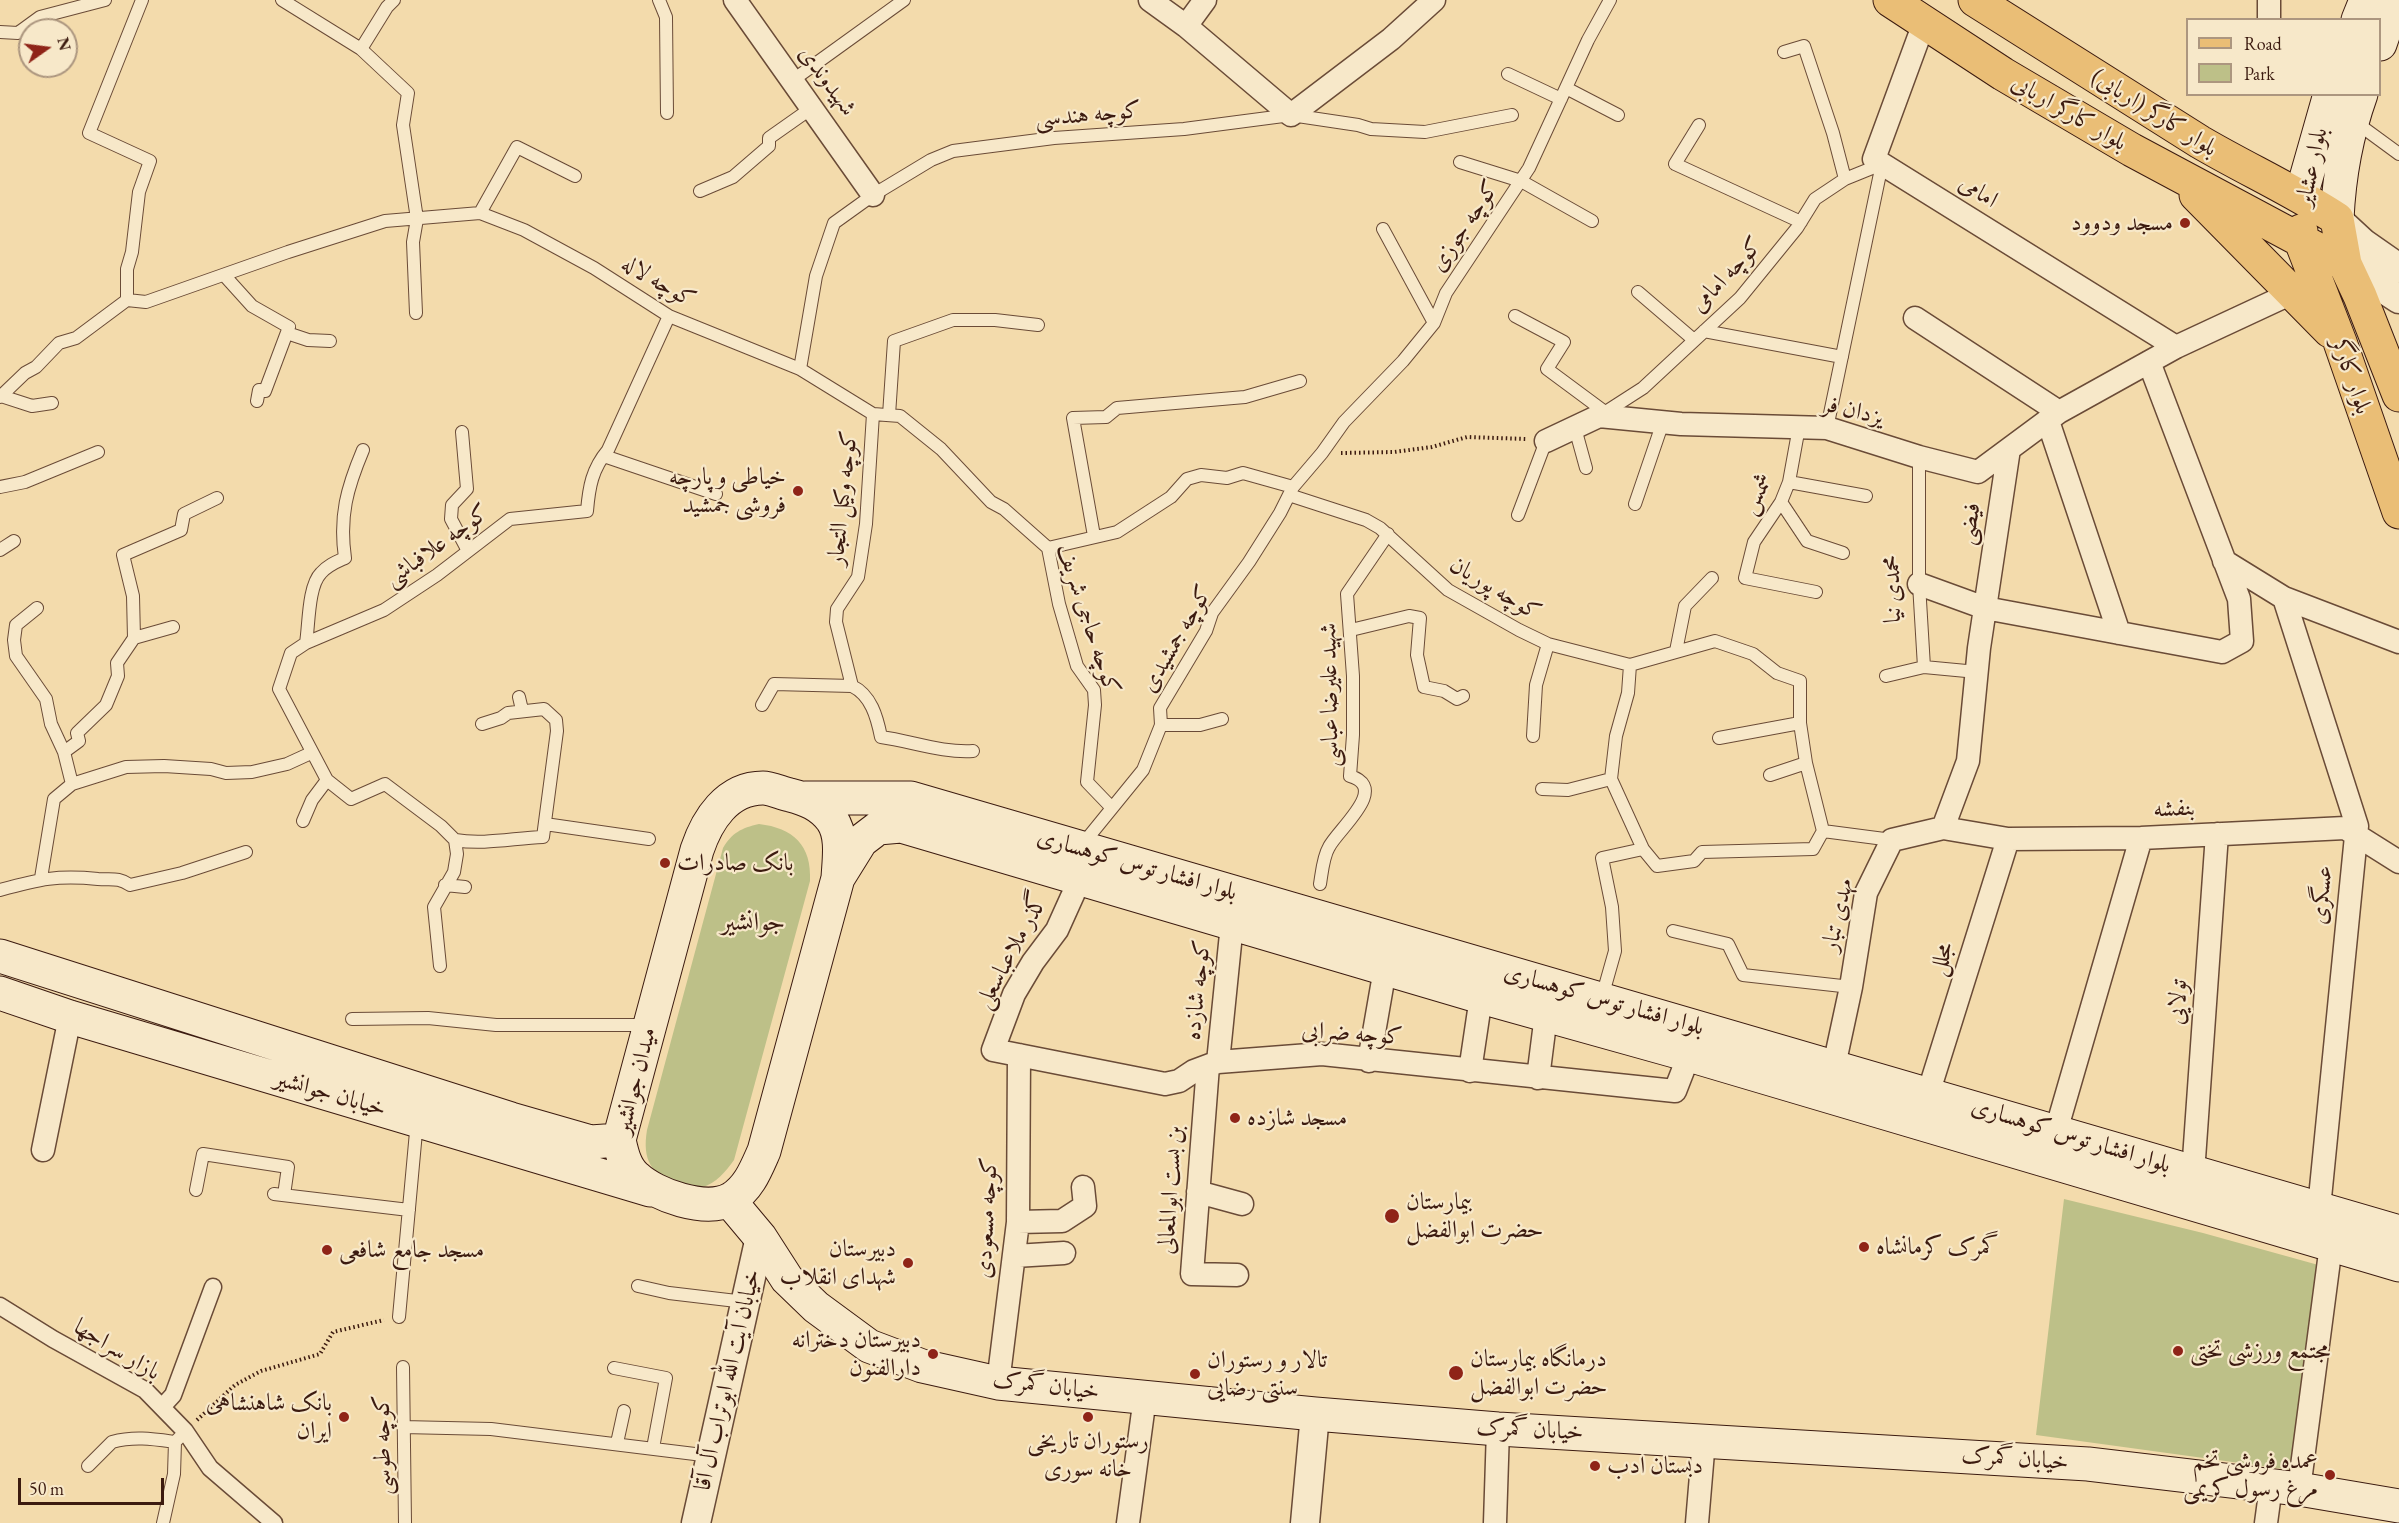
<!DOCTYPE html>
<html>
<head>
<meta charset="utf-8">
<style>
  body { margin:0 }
  #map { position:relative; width:2399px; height:1523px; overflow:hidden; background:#f3dbac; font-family:"EB Garamond",serif }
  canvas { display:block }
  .legend { position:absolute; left:2186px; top:18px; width:195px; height:78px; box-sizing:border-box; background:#f7e8c9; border:2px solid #ac967f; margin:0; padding:8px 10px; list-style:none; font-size:18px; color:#3c1b10 }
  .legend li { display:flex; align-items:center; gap:12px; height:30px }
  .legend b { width:30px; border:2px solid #ac967f }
  .north { position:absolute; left:18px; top:18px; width:60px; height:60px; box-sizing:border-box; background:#f7e8c9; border:2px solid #ac967f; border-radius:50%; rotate:76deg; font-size:16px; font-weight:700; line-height:24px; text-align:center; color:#3c1b10 }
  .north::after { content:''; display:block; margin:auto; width:21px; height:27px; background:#8f2418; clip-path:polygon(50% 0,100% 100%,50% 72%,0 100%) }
  .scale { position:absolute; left:18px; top:1478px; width:146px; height:27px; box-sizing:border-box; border:3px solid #3c1b10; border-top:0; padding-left:8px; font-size:18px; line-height:21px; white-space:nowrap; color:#3c1b10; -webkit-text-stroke:4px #f7e8c9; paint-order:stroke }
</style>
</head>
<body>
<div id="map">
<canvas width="2399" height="1523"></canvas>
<ul class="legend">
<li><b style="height:8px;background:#eabe76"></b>Road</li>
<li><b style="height:16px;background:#bdc088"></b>Park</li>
</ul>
<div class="north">N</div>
<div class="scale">50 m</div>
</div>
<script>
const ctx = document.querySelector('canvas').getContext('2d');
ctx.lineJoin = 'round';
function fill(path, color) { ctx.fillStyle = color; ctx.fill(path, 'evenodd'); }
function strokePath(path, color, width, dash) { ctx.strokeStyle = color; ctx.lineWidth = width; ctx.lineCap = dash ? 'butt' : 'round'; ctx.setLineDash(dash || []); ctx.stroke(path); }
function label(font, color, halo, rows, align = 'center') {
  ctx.font = font + ' "EB Garamond",Amiri,serif'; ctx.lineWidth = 4.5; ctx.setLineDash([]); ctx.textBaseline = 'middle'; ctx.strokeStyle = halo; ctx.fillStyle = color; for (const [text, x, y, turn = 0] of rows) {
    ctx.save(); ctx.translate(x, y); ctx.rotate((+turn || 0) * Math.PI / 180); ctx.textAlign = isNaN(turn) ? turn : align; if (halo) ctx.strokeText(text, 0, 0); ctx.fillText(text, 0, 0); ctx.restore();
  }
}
fill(new Path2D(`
  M759,824C793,828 812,845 810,881L734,1160C726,1171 716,1184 702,1187C695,1189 686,1187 679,1185C651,1175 642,1160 647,1130L723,848C732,833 741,828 759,824Z
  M2064,1199L2203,1233L2322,1266L2291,1470L2036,1435Z`), '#bdc088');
const service = new Path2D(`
  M282,0L361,49L408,93L403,125L417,219L413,242L416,313
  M659,0L666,17L667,113
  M0,32L18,33L40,17L105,0
  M361,49L387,7L394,0
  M1784,52L1804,46L1833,133L1845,179
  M1508,74L1561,99
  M793,80L904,0
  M1566,88L1618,115
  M2354,121L2399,154
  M1699,125L1675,164L1801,222
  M1460,162L1521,181L1592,221
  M700,191L733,177L769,146V138L813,107
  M480,213L517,147L575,176
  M1383,229L1434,323
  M224,275L252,306L289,327L265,391L259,390L257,401
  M1638,292L1694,340
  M127,300L146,302L288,252L385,221L480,213L524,230L594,268L669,316L800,369L873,414L900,416L941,449L991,502L1004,509L1048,548L1059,604L1077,666L1094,690L1095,705L1087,782L1112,808
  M127,300V269L132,252L139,192L150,161L89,133L142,0
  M1515,316L1564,342L1547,369L1605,412
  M1704,331L1842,357
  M287,333L308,340L330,341
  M800,369L816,276L834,223L873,195L931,160L953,151L1054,138L1184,129L1291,115L1358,125L1371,129L1425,132L1512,115
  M1,396L32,406L52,403
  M0,397L25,373L36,367L59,343L76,338L127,300
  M889,415L894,341L953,320H995L1038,325
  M1601,415L1643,388L1740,298L1797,228L1815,199L1845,179L1882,164
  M1799,427L1789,482L1781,502L1754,542L1745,578L1816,592
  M1575,428L1586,468
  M1827,428L1882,164
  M462,432L467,489L452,505L451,519L468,551
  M604,456L716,494
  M1919,457V584L1924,667L1977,672
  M1789,482L1866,496
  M0,487L25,482L98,452
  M1289,495L1366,520L1380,528L1448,590L1519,630L1548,644L1630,665
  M1781,502L1807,541L1843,553
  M1635,504L1663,422
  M1518,515L1546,441
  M1094,536L1073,418L1106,417L1117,408L1245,397L1300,381
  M1048,548L1117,532L1171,497L1187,479L1201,475L1227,478L1243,473L1293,487
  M0,550L14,541
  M37,608L16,625L14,640L16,656L46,699L51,724L64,752L72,784
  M1351,630L1409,616L1420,618L1417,655L1424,687L1444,691L1457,699L1463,696
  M134,638L133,596L123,555L181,530L184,514L217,498
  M1715,641L1753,654L1777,673L1800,681V723L1806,763L1823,831L1813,849L1702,852L1694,861L1657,866L1643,849L1611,779L1616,736L1628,693L1630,665Z
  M306,643C309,625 308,586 321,573C328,565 336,562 345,558C339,516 347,488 363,450
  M1676,651L1685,606L1712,578
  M1886,676L1924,667
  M852,686L836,622L837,609L858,577L866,524L873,414
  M519,697L522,710
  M762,705L774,684L852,686C871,695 877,717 881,737C911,741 942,753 973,751
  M1161,725H1200L1222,719
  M1533,736L1536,685L1548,644
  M1719,738L1800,723
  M64,752L79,741L77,733L106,705L118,676L117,663L134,638L173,627
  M1770,775L1806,763
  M1542,789L1568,790L1611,779
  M303,821L312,800L327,780
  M545,824L649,839
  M1823,831L1892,840
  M455,840C484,845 514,838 543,837L557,731L556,720L544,709L508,713L501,718L482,724
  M1082,845L1143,770L1161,725L1160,708L1206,631L1212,613L1249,562L1280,513L1293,487L1322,453L1344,422L1403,361L1434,323L1446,293L1529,168L1588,40L1610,0
  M41,878L54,799L72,784L126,767L164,766L211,769L226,773L252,772L287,764L311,753
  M1320,884C1322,872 1323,857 1329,847C1338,829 1390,788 1350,776L1353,735V676L1347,594L1388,534
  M445,885L465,887
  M0,890C40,879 57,875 98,879C112,880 118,877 130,885L182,873L246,852
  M1673,931L1728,944L1743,975L1851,987
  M440,966L434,907L454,872L457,854L455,840L441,826L385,784L351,799L327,780L279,689L291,653L306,643L384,610L437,575L510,519L587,511C589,487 592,469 608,450L669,316
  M1602,997L1615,951L1612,907L1602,858L1643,849
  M352,1019L428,1018L496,1025H649
  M196,1190L203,1154L288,1167L284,1195
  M274,1194L409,1210
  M638,1286L669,1293L745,1302
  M399,1317L417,1121
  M403,1367L405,1523
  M614,1368L666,1378L653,1448
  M403,1427L491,1429L711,1456
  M617,1443L624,1411
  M88,1466L112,1442C134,1436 153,1439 175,1442
  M163,1523L174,1474L175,1442L180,1437`);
const pedestrian = new Path2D(`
  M0,1306L53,1339L145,1390L185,1431L210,1468L274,1523
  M162,1407L173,1395L213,1287`);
const minor = new Path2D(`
  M735,0L873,195
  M1150,0L1186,26L1291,115L1391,39L1434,0
  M2269,20V0
  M1924,23L1874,159L2176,347
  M1186,26L1205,0
  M1915,318L2059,412
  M2048,421L2119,633
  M1546,441L1599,416L1681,424L1827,428L1919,457L1978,472L2059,412L2176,347L2292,293
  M2224,561L2284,598L2399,642
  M1919,584L1985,608L2222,652L2242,641L2239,599L2149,362
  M2284,598L2357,826L2319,1208
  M1943,828L2008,839L2141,838L2345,828L2399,862
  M1080,879L1057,930L1033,962L1014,994L993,1050L1165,1084L1179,1081L1194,1071L1218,1062L1322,1054L1675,1091L1689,1055
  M1369,1061L1385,969
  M1218,1062L1232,924
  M1208,1066L1192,1274L1237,1275
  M1834,1066L1851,987L1866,893L1892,840L1943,828L1968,761L1979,648L2009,449
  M1470,1071L1481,997
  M1538,1078L1546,1015
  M1928,1094L2008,839
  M2056,1131L2141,838
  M43,1150L70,1017
  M2193,1173L2217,834
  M1198,1192L1242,1204
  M1018,1222L1062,1221L1085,1206L1083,1187
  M1015,1256L1064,1253
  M998,1383L1018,1222L1019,1055
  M2299,1489L2331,1245
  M1128,1523L1145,1397
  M1495,1523L1498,1429
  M1697,1523L1704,1440
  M2266,1523L2271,1486`);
const tertiary = new Path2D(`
  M2337,219L2363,243L2399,268
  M2345,264L2399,299
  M696,1523L760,1237
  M1305,1523L1315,1414`);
const secondary = new Path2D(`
  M2358,20L2366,0
  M2380,44L2395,0
  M2301,196L2330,94
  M2337,219C2339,176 2346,136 2361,94
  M805,798H911L2399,1232
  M838,878C839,859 843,836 832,820C821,805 806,799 790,795C781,793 771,788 763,788C727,788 707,820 697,850L619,1140C622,1153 625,1168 636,1177C655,1195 706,1213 731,1199C749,1188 756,1169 764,1151L838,878L861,841L878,828L901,826L1481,997L1689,1055L2399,1265
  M0,956L511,1119L591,1142L619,1140
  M0,993L70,1017L650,1190
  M729,1200L760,1237L787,1279L816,1307L869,1346L922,1366L998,1383L1315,1414L1498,1429L2088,1464L2299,1489L2399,1506`);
const primary = new Path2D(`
  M1890,0L2003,74L2132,150L2345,264
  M1975,0L2200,142C2246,169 2293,190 2337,219L2345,264L2360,296L2399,395
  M2196,195L2330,331
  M2301,231V241L2340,342L2399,512`);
strokePath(service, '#6a4b37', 14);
strokePath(pedestrian, '#6a4b37', 19);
strokePath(minor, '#6a4b37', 25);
strokePath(tertiary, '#6a4b37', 31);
strokePath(secondary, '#3c1b10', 35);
strokePath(primary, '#3c1b10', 35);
strokePath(new Path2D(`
  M1341,453L1394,452L1432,447L1467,437L1526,439
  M197,1420L235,1385L261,1371L320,1354L333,1332L384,1320`), '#3c1b10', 4, [1.5, 3]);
strokePath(service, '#f7e8c9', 12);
strokePath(pedestrian, '#f7e8c9', 16);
strokePath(minor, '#f7e8c9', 22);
strokePath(tertiary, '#f7e8c9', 28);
strokePath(secondary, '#f7e8c9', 33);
strokePath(primary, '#eabe76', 33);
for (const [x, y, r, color] of [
  [2185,223,6,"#8f2418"],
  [798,491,6,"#8f2418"],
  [665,863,6,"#8f2418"],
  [1235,1118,6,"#8f2418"],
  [1392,1216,8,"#8f2418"],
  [1864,1247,6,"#8f2418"],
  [327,1250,6,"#8f2418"],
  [908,1263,6,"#8f2418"],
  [2178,1351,6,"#8f2418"],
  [933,1354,6,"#8f2418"],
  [1456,1373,8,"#8f2418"],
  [1195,1374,6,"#8f2418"],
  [344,1417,6,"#8f2418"],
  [1088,1417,6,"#8f2418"],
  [1595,1466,6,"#8f2418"],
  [2330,1475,6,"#8f2418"]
]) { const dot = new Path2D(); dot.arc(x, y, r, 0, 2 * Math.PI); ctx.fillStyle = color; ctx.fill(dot); strokePath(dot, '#f7e8c9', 2); }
label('24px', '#3c1b10', '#f7e8c9', [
  ["شهیدوندی",827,81,54],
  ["بلوار کارگر اربابی",2069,113,30],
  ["بلوار کارگر (اربابی)",2154,113,32],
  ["کوچه هندسی",1088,115,-5],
  ["بلوار عشایر",2312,167,-78],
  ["امامی",1978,192,32],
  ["کوچه جوزی",1465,226,-56],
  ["کوچه امامی",1727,275,-47],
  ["کوچه لاله",658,282,30],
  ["بلوار کارگر",2351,376,71],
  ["یزدان فر",1853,411,14],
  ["شمس",1757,494,-63],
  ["کوچه وکیل التجار",843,498,-84],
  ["فیضی",1970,524,-81],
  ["کوچه علافباشی",437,546,-36],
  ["کوچه پوریان",1495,589,31],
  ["محمدی نیا",1893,589,-91],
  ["کوچه حاجی شریف",1088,619,72],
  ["کوچه جمشیدی",1177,639,-60],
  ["شهید علیرضا عباسی",1330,695,-91],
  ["بنفشه",2174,809,-3],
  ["بلوار افشار توس کوهساری",1137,865,16],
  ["عسگری",2322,895,-84],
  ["مهدی تبار",1838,915,-77],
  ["گذر ملاعباسعلی",1012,951,-62],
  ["مجلل",1942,959,-73],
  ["کوچه شازده",1198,990,-84],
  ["بلوار افشار توس کوهساری",1604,1000,16],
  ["تولایی",2178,1002,-86],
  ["کوچه ضرابی",1352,1034,4],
  ["میدان جوانشیر",636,1081,-76],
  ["خیابان جوانشیر",330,1094,16],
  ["بلوار افشار توس کوهساری",2071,1136,17],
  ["بن بست ابوالمعالی",1171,1190,-86],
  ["کوچه مسعودی",987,1218,-87],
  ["بازار سراجها",117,1350,31],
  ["خیابان آیت الله ابوتراب آل آقا",728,1380,-77],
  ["خیابان گمرک",1046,1386,7],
  ["خیابان گمرک",1530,1430,3],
  ["کوچه طوسی",383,1445,-91],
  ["خیابان گمرک",2015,1459,4]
]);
label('24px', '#3c1b10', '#f7e8c9', [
  ["مسجد ودوود",2173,223,"right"],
  ["خیاطی ‌‌و‌ پارچه",786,477,"right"],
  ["فروشی جمشید",786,505,"right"],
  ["بانک صادرات",677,863],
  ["مسجد شازده",1247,1118],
  ["بیمارستان",1406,1202],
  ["حضرت ابوالفضل",1406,1230],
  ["گمرک کرمانشاه",1876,1247],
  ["دبیرستان",896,1249,"right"],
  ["شهدای انقلاب",896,1277,"right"],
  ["مسجد جامع شافعی",339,1250],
  ["دبیرستان دخترانه",921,1340,"right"],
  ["دارالفنون",921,1368,"right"],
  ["مجتمع ورزشی تختی",2190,1351],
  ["درمانگاه بیمارستان",1470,1359],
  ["حضرت ابوالفضل",1470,1387],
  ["تالار و رستوران",1207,1360],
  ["سنتی رضایی",1207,1388],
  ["بانک شاهنشاهی",332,1403,"right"],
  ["ایران",332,1431,"right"],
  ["رستوران تاریخی",1088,1441,"center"],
  ["خانه سوری",1088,1469,"center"],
  ["عمده فروشی تخم",2318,1461,"right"],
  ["مرغ رسول کریمی",2318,1489,"right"],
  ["دبستان ادب",1607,1466]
], 'left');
label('26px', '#3c1b10', '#f7e8c9', [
  ["جوانشیر",753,923]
]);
</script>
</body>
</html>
